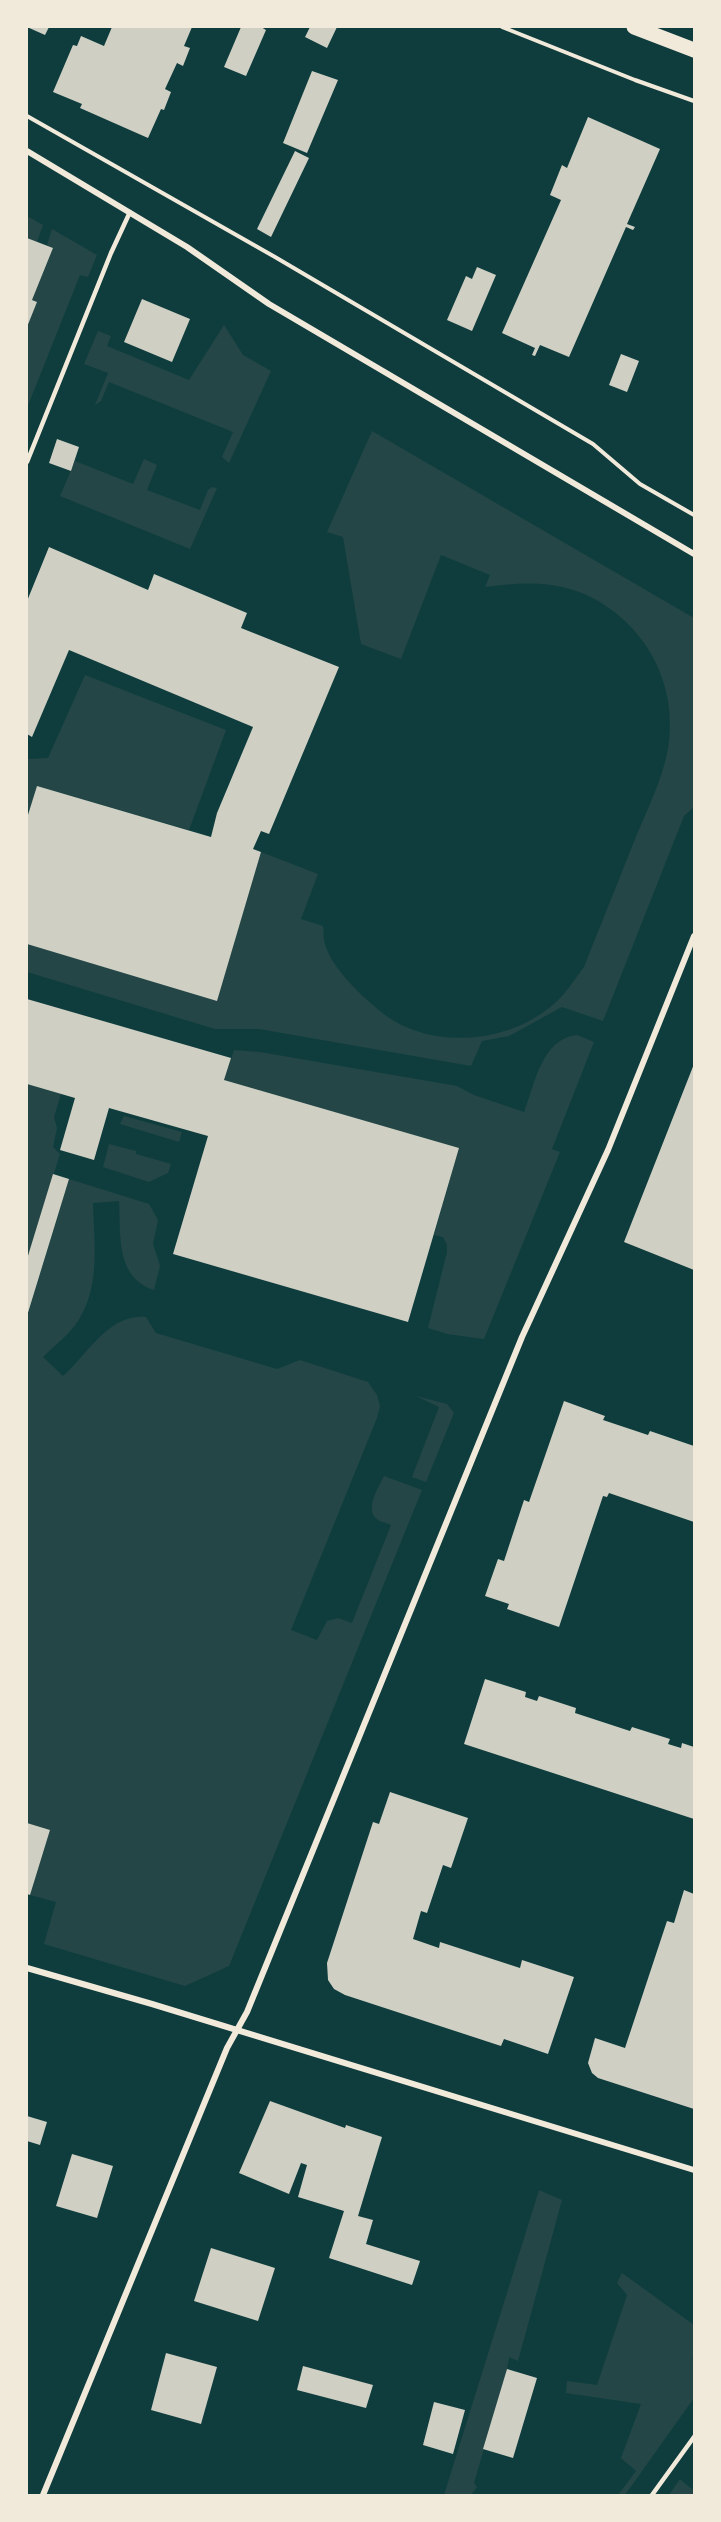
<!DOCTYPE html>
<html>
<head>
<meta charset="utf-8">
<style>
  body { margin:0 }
  #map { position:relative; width:721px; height:2522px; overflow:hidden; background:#0f3d3e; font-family:"PT Sans Narrow",sans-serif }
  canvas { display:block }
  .frame { position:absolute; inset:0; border:28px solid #f1e9da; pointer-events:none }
</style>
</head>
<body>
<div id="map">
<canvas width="721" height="2522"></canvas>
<div class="frame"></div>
</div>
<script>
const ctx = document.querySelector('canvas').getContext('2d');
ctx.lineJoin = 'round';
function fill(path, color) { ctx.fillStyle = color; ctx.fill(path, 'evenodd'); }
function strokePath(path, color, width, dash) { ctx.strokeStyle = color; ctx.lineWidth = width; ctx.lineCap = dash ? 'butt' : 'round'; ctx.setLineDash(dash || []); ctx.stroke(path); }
fill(new Path2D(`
  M27,216L43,225L37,242L27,238Z
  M52,229L97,255L88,277L80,275L27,408V327L37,302L32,300L53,248L47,245Z
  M224,325L243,355L271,371L229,463L222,457L233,432L109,382L101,401L95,405L108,373L84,364L98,331L111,336L107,346L189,380Z
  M372,431L694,618V807L684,816L603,1021L562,1007L509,1036L482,1041L471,1066L259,1029H215L27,972V944L217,1000L261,852L318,874L301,919L323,926C324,931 323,938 325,944C330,963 351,985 365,998C377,1009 391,1021 406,1027C456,1049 524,1037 562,996C570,987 577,976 584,967C600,926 617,885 633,844C645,814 662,781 668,749C676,701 660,654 625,621C583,582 540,579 485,587L490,575L441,555L401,659L361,644L343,537L327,532Z
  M144,459L157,465L147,490L200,510L208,490L212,487L217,488L190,549L60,496L75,461L133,484Z
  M85,675L226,730L189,830L37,786L30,809H27V759L48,758Z
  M577,1035L594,1042L552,1149L560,1152L484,1339L447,1334L428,1328L447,1252V1245L443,1237L434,1235L459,1148L224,1080L234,1050L260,1052L457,1086L474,1095L524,1112C535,1084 541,1039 577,1035Z
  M27,1084L61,1094L54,1117L57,1128L53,1147L60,1154L27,1259Z
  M124,1116L182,1132L179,1142L120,1124Z
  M109,1144L136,1151V1154L171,1164L168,1173L149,1182L103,1167Z
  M69,1179L149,1204L158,1220L153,1244L160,1266L154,1290C115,1277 121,1234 119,1201L93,1203C94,1243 101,1285 78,1321C70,1334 54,1346 43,1357L63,1376C88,1354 109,1313 146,1317L156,1333L277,1369L300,1360L368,1382L377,1395L380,1406L377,1418L291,1630L317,1640L327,1621L338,1618L352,1623L391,1525C387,1523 380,1522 377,1519C364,1510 379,1486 384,1476L422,1490L229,1966L185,1986L44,1944L56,1902L30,1895L50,1830L27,1823V1317Z
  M416,1396L447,1404L454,1413L426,1482L412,1477L439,1407Z
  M539,2190L562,2200L518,2361L509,2357L507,2369L474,2483L477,2487L471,2495H444Z
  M622,2273L694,2325V2355L692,2359L694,2360V2398L625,2495H618L636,2471L621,2458L641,2404L566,2393L567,2381L597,2385L627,2295L617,2283Z
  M680,2479L694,2491V2495H669Z`), '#244646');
fill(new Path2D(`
  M27,27H49L45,35Z
  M112,27H192L184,46L190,48L183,66L177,63L165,89L171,92L164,110L161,109L148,138L80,108L82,104L53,92L73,45L77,46L81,36L104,46Z
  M241,27H261L266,30L246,76L224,67Z
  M310,27H337L327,48L305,37Z
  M312,71L338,80L307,153L283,143Z
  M588,117L660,149L627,224L635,227L633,230L626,227L569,357L540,345L535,356L532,355L535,348L502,333L561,200L550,195L562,165L567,168Z
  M295,151L309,158L271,237L257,229Z
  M27,238L53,248L32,300L37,302L27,327Z
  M477,267L496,275L472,331L447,320L466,276L472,279Z
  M142,299L190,319L172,362L124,342Z
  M621,354L639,361L627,392L609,385Z
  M57,439L79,447L71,471L49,463Z
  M49,547L148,590L154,574L247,613L241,628L339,667L269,834L261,831L253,849L261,852L217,1001L27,944V818L37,786L211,837L217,813L253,727L69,650L32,737L27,734V601Z
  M27,999L231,1058L224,1080L459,1148L408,1322L173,1254L208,1136L109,1108L94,1160L60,1150L75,1098L27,1084Z
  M694,1064V1270L624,1242Z
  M53,1174L69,1179L27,1316V1259Z
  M564,1401L605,1416L603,1420L648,1435L650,1431L694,1446V1522L609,1493L607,1497L603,1496L559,1627L507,1609L509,1604L485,1596L498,1559L504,1561L524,1500L529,1502Z
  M485,1679L526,1692L525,1697L537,1701L539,1696L576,1708L575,1713L630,1731L632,1727L670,1739L668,1744L681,1748L682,1743L694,1747V1819L464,1744Z
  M390,1792L468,1818L451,1868L443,1865L427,1913L421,1911L413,1939L439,1948L440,1942L520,1968L522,1960L574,1977L548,2054L504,2039L501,2046L345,1995L334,1989L328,1980L327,1963L373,1822L379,1824Z
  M27,1823L50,1830L30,1895L27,1894Z
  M684,1890L694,1894V2109L598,2078L592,2073L588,2063L595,2038L625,2048L667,1921L674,1923Z
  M270,2101L345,2128L346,2125L382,2137L358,2216L373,2220L366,2244L420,2261L412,2285L329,2258L344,2211L298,2197L307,2165L301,2163L289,2194L239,2173Z
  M27,2116L47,2122L40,2145L27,2141Z
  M72,2154L113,2166L97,2218L56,2206Z
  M211,2248L275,2268L258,2321L194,2301Z
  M166,2353L217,2367L201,2424L151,2410Z
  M303,2366L373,2385L366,2408L297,2390Z
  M507,2369L537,2378L513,2458L483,2449Z
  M434,2402L465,2410L453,2454L423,2445Z`), '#cfcfc3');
strokePath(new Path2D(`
  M502,27L635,80L694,101
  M27,116L275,257L593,444L640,484L694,515`), '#f1e9da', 4);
strokePath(new Path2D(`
  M27,462L111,253L130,212
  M652,2495L694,2437`), '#f1e9da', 4.5);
strokePath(new Path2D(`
  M27,151L187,247L269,304L694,554
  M27,1968L152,2004L694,2170
  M43,2495L227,2048L247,2012L522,1337L608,1150L694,936`), '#f1e9da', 6);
strokePath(new Path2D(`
  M634,27L694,50`), '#f1e9da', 15);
</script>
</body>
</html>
